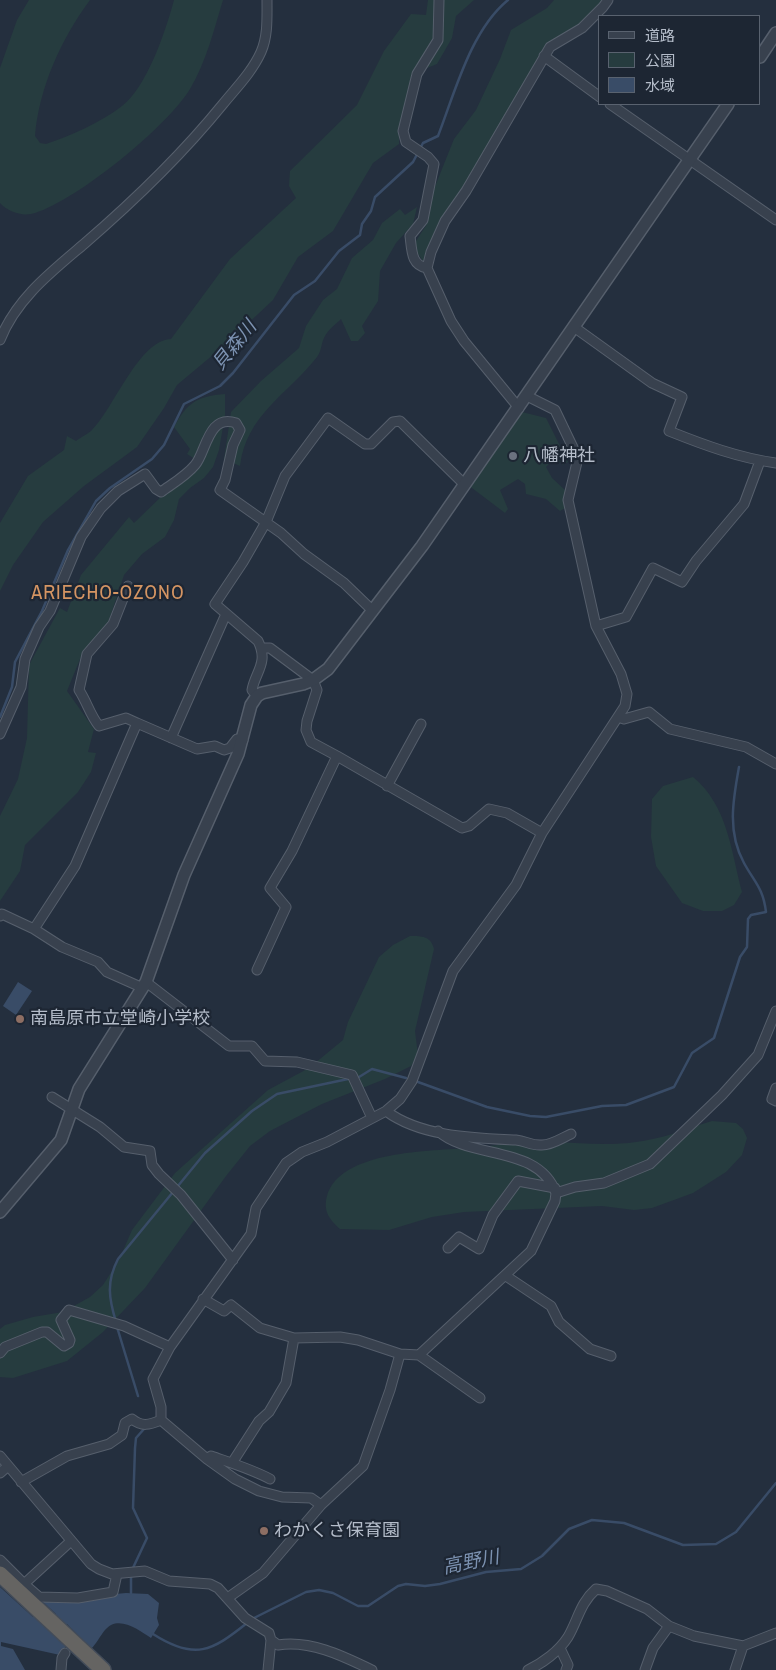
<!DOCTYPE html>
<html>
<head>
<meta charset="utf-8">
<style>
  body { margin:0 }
  #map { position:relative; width:776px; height:1670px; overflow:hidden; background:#242f3e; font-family:"Archivo Narrow","Noto Sans JP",sans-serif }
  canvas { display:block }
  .legend { position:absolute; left:598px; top:15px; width:162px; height:90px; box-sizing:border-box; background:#1d2633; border:1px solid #59626f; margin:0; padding:6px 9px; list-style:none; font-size:15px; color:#b4bcc9 }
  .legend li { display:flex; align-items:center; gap:10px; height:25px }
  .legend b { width:25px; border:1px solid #59626f }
</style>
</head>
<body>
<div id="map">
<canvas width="776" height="1670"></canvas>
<ul class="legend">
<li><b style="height:6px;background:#38414e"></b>道路</li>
<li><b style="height:14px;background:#263c3f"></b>公園</li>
<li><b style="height:14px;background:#394c67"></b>水域</li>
</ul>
</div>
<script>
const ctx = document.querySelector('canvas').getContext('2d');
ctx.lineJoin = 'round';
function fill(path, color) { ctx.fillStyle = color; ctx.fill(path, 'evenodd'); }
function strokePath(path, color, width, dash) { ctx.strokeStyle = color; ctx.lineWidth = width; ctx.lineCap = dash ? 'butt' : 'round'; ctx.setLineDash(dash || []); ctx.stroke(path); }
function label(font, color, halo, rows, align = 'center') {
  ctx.font = font + ' "Archivo Narrow","Noto Sans JP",sans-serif'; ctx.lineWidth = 4.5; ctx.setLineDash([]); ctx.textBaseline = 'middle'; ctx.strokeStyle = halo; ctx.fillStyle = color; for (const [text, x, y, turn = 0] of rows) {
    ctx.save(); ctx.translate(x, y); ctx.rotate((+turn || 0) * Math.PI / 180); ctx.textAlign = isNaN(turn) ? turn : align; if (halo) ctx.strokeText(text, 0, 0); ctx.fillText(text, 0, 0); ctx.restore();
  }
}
fill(new Path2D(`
  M29,0H90C61,39 39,88 35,136L40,143L46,144C72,135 100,123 122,106C147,87 166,30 174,0H223C214,30 206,62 190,89C167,127 77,200 35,213C23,217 8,212 0,203V68L17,20Z
  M428,0H474L456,16L452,38L437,64L412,74L399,131V144L373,163L333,231L298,257L273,300L226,344L177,385L164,408L137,447L84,486L43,522L13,565L0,591V523L28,476L64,450L67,436L76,441C81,437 88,434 92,430C114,408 139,340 171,339L230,259L296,198L289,186L290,171L357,105L384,51L411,14L426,15Z
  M554,0H603L581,24L547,44L464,190L444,218L423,261L416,251V241L427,224L432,194L454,139L476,110L500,59L511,30L547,8Z
  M417,207L413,224L396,243L380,271L378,301L362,326L365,333L358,341H351L341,319C336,324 329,329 325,336C321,342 322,351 317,357C288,394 246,415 240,466L224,459L231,412L261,381L299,348L306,326L323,300L337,289L352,258L373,240L382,223L400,209L405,215Z
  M225,394V415L219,450L213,467L204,478L190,488L179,499L174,520L165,537L142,554L124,575L108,623L82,654L67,691L94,729L88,752L96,753L91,772L78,792L25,845L20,871L0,901V816L18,779L27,738L29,665L60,608L67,612L81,575L129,517L134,523L198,461L187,454L190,449L174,427C187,403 197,396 225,394Z
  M518,411L546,418L568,462L563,465L554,458L546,467L552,478L565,490V508L560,511L546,499L526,494L525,484L518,479L500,490L508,509L505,513L468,485Z
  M693,777C728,806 731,851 742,892L734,905L722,911H703L682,903L656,866L651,837L652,799L663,786Z
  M410,936C422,936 431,936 434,949L415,1031L418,1055L411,1066L385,1079L322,1104L270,1131L250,1146L226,1176L145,1288L103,1332L67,1361L13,1378L0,1377V1329L5,1325L33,1317L63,1312L90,1297L103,1285L119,1260L132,1230L175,1173L268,1090L309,1068L343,1040L348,1022L379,957L393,945Z
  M712,1121L736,1123L743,1129L747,1138L742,1155L726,1172L693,1193L652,1208L634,1210L602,1206L464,1212L432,1217L389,1230L340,1229C329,1219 323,1211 327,1196C340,1150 432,1151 470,1148C492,1146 515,1142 537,1142C571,1141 602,1147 636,1142C662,1139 686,1129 712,1121Z`), '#263c3f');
fill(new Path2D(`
  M18,982L32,991L16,1015L3,1006Z
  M0,1587L33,1617L56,1614L42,1601L126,1593L148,1594L159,1603L157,1618L159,1625L151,1638C139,1630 118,1614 105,1630C100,1636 97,1643 91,1649L67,1624L49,1627L67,1644L60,1655L1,1642V1646L13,1649L25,1670H0Z`), '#394c67');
strokePath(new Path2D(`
  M0,717L12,687L15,662L42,611L68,550L96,501L110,488L152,459L164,445L184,404L220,386L233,373L294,295L315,281L339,251L360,235L362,224L371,211L375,197L413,162L423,143L438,136C455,92 471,30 508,0
  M359,1077L372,1069L406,1078
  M418,1082L487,1107L530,1116L546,1117L602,1106L626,1105L674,1087L692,1053L714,1038L740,957L747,947L748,919L751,915L766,912C763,888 755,883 744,863C727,832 733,800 739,767
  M116,1322C109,1299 106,1282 118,1259L205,1153L252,1111L277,1094L348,1079
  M117,1327L138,1396
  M132,1570L147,1538L133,1508L135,1448L136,1438L144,1429
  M131,1593V1575
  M252,1619L306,1592L319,1590L333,1593L358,1606H368L398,1586L406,1584L425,1586L440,1584L486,1572L521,1569L542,1556L569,1529L592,1520L624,1523L683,1545L716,1544L736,1532L776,1483
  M153,1634C195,1661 212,1651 247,1623`), '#394c67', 2.5);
const minor = new Path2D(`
  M544,56L600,97
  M610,104L776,220
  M427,268C411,265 412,251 410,236L423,220L434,164L428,157L406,142L403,131L417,74L438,40L439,0
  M574,327L652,383L682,397L669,431C704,445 739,458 776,463
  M0,340C16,299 51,272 84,244C135,200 180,157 223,104C236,88 252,72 261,52C268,36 267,18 267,0
  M519,408L464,341L451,321L427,268L431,252L445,221L466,191L550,47L582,28L603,7L608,0
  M128,586L113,624L87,654L79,690C87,702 90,715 99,726L126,718L137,723
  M596,626L626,617L653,568L682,582L696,561L744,504L760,461
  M257,696L252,690C255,672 269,663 258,641L215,604L243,562L266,522L285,476L328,418L365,444H371L393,422L400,421L465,485
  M618,717L624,719L649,712L670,729L746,747L776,764
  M0,734L21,687L25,659L39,627L50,611L81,537L101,508L118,491L145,474L156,489L161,492C172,484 186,476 195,465C206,453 208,413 236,423L240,430L233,445L225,480L220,490L281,533L304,554L344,583L373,611
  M171,738L226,614
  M337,756L462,828L469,826L489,809L507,813L542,833
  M387,786L421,724
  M0,916L2,914L34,929L62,947L98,962L107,972L143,988
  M34,929L75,866L137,723L197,749L215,746L224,750L230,748L237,739L243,740
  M257,970L286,907L270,888L292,851L337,756L311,742L306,730L307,721L317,690L313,680L270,648H262
  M146,982L229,1046H252L265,1061L297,1062L352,1075L372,1118
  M776,1088L772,1099L776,1101
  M52,1097L100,1127L124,1147L150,1151L152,1165L159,1174L181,1195L233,1260
  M386,1111C421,1137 474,1138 516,1140C526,1141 532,1146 542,1145C552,1145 562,1138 571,1134
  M438,1131C470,1160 538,1144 556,1193
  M448,1248L459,1237L479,1249L493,1215L518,1181L555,1188
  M506,1276L551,1306L559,1322L590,1349L611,1356
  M203,1299L224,1311L231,1305L260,1328L294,1338L340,1337L358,1340L400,1354
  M0,1353L5,1347L42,1332H47L64,1346L69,1343L70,1340L61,1320L69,1310L124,1326L170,1347
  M419,1355L480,1398
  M161,1420V1407L153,1379L170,1347L251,1234L256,1208L286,1163L302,1152L327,1142L386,1111L400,1099L412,1081L453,971L516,885L542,833L625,706L627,694L621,674L596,626L568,500L578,458L555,410L527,396
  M0,1456L91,1564L99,1569L112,1574L145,1571L169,1581L210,1584L218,1588L245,1618L269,1633L271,1640L268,1670
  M207,1459L211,1456C231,1463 251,1469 270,1479
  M232,1463L259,1421L269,1412L286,1383L294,1338
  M0,1473L8,1466
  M21,1482L67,1456L109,1444L122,1435L125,1423L132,1419C142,1427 149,1425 161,1420L207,1459L235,1479L259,1491L282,1497L311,1498L321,1505
  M0,1560L24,1584L71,1541
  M24,1584L39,1597L78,1598L113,1592L117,1574
  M229,1597L263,1573L321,1505L363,1466L390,1390L400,1354L419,1355L531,1251L555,1201L556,1193L575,1187L604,1183L650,1164L722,1095L758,1055L776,1011
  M271,1640L278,1645C311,1640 343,1656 372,1670
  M560,1648L568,1665L566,1670
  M61,1670L62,1658L65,1653
  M528,1670C543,1663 559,1651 568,1637C578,1620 580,1603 596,1589L607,1591L647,1609L669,1626L694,1636L743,1646L776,1633
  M645,1670L653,1648L669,1626
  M735,1670L743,1646`);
const tertiary = new Path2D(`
  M760,57L776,33
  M0,1212L61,1140L79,1089L146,982L184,875L238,754L251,705L257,696L262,693L303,684L313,680L328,669L422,546L728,104`);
const trunk = new Path2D(`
  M0,1574L103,1670`);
strokePath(minor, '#565f6c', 11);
strokePath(tertiary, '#565f6c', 14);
strokePath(trunk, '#434c59', 18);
strokePath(minor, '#38414e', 9);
strokePath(tertiary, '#38414e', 11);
strokePath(trunk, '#656462', 15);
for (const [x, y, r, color] of [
  [513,456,5,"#6b7280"],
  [20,1019,5,"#8d6e63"],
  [264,1531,5,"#8d6e63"]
]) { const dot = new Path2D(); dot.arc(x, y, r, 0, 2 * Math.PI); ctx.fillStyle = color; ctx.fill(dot); strokePath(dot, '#1d2633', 2); }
label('18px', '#b4bcc9', '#1d2633', [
  ["八幡神社",523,456],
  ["南島原市立堂崎小学校",30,1019],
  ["わかくさ保育園",274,1531]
], 'left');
label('italic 19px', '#7c92b1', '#1d2633', [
  ["貝森川",235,346,-51],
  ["高野川",471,1563,-11]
]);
ctx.letterSpacing = '1px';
label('20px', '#d59563', '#1d2633', [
  ["ARIECHO-OZONO",108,594]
]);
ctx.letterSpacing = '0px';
</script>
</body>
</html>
